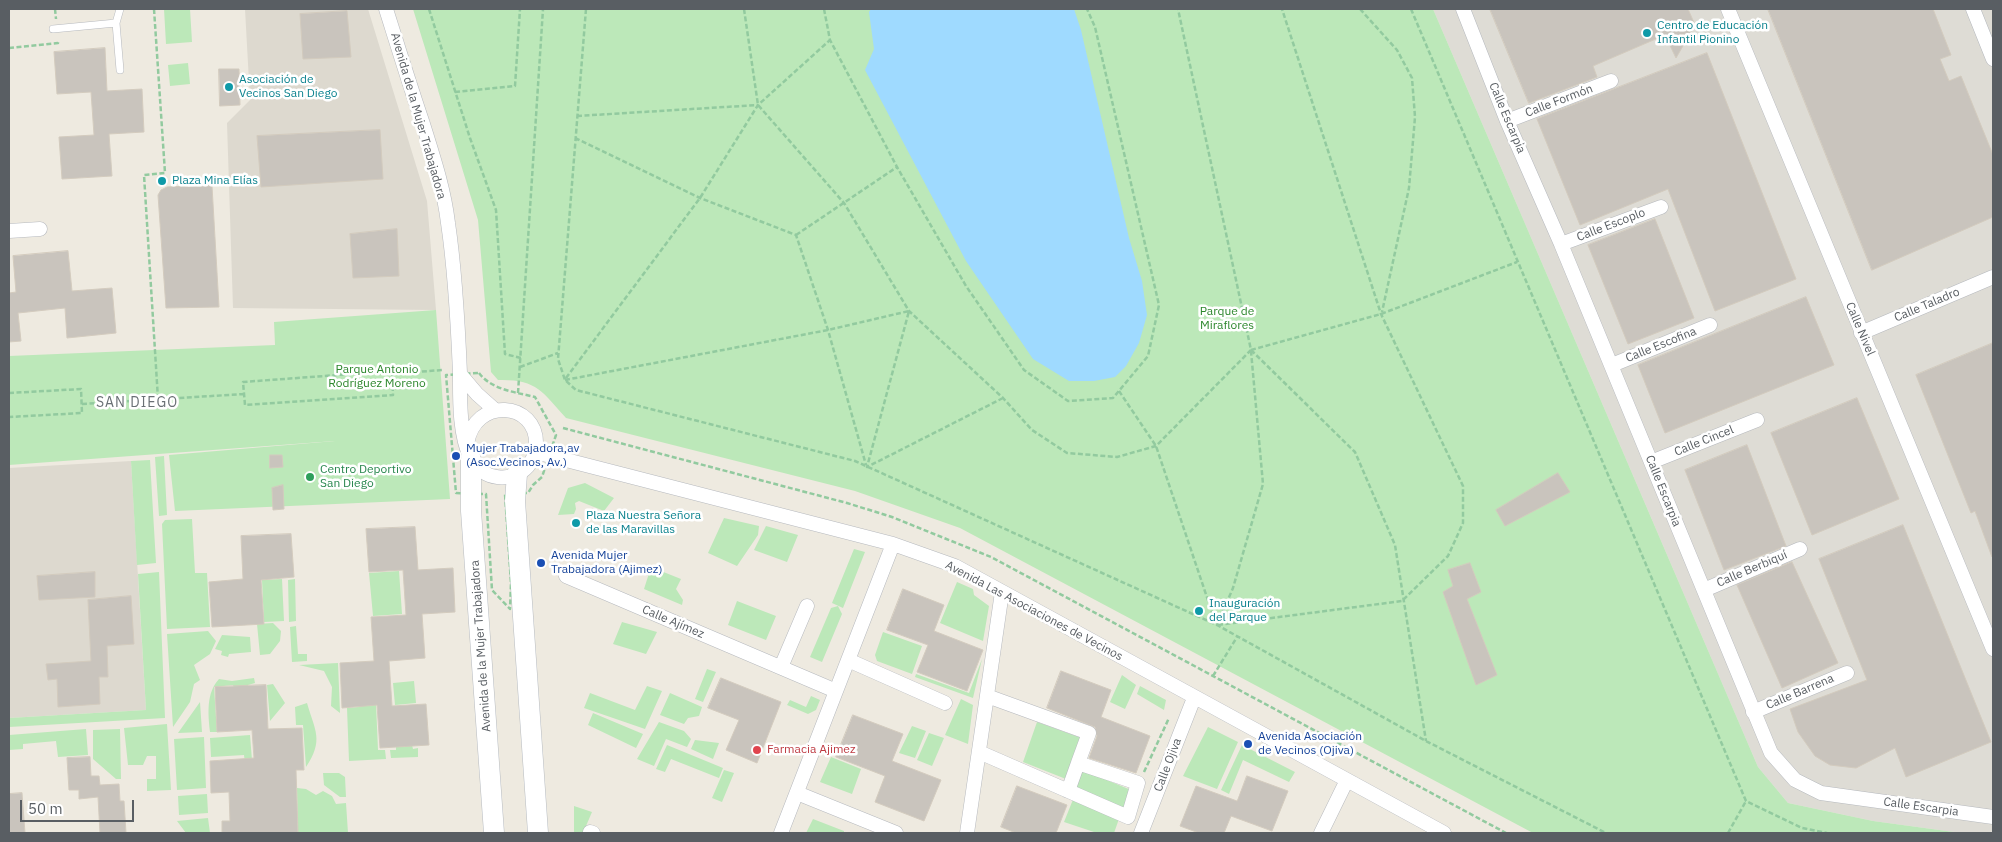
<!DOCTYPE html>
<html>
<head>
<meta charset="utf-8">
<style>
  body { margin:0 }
  #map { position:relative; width:2002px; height:842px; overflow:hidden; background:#eeeae0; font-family:"IBM Plex Sans",sans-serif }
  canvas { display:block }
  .frame { position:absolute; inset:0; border:10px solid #595e63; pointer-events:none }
  .scale { position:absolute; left:20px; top:800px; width:114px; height:22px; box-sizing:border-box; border:2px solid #595e63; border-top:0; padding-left:6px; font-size:15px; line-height:18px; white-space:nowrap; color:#595e63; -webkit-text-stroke:4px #fff; paint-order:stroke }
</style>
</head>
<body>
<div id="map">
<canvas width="2002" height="842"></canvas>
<div class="frame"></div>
<div class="scale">50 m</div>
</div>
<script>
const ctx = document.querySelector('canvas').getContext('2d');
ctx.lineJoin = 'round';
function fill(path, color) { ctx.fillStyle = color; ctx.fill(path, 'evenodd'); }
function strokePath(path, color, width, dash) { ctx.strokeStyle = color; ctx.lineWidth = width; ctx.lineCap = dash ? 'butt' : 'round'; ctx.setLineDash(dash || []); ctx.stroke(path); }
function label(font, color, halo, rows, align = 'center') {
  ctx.font = font + ' "IBM Plex Sans",sans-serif'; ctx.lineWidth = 5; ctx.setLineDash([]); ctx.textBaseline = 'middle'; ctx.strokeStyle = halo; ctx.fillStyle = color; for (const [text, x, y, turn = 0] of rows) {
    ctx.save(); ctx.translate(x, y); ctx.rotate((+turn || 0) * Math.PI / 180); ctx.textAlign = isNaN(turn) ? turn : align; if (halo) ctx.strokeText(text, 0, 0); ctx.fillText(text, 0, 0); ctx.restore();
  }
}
fill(new Path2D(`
  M1433,9H1993V833H1961L1873,821L1788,803L1758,767Z`), '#dedcd5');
fill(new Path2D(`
  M245,9H368L427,201L436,310L233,308L227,123L250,100Z
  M131,461L146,710L9,718V468Z`), '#ddd9cf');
fill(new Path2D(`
  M164,9H190L192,42L166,44Z
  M413,9H1433L1758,767L1788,803L1873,821L1961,833H1533L960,528L855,491L566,418C542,391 536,379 498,380L491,372L478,220Z
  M188,63L190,84L170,86L168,65Z
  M436,310L450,499L175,511L169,455L335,441L9,465V356L275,345L274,322Z
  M164,456L167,515L159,516L155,457Z
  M150,460L156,563L137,565L131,461Z
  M585,483L614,498L604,511L579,501L575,503L576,509L574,514L558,515L568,488Z
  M724,518L759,526L758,535L737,566L708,553Z
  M192,519L195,573H207L210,627L167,629L162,524L165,520Z
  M766,526L798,535L787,562L754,550Z
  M854,549L865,552L843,608L832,603Z
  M651,567L681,579L676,589L683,600L682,605L644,589Z
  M399,571L402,614L373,616L369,573Z
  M159,572L165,718L9,727V718L146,710L138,574Z
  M282,579L284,621L264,622L262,580Z
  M295,579L296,621L289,622L288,580Z
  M957,582L973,589L974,595L989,606L983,641L940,623Z
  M737,601L776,616L766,640L728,625Z
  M838,606L842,614L822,662L810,657L831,608Z
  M622,622L657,632L646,654L613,644Z
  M273,623L281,631L280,641L270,654L260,655L257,624Z
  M296,626L298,654H307V661L292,662L290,627Z
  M208,631L216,641L210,654L194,665L200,680L194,684L190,702L173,727L167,634Z
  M883,632L922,646L912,674L877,661L875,655Z
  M222,635L250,637L251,652L229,654L228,657L221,655L222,651L215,649Z
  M982,659L973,698L915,677L916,674L969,693Z
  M338,663L340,713L331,706L332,687L324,671L299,665Z
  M707,669L716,672L703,702L695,699Z
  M1122,675L1136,685L1125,709L1110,702Z
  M254,678L255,683L248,685L249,695L235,696L233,685L214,687L217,732H210C208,714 206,693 219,679L232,681Z
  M414,681L416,703L395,705L393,683Z
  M273,684L285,703L270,721L267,685Z
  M647,686L662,691L645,729L584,708L590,693L635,710Z
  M1140,686L1166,700L1164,710L1137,694Z
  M670,693L702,707L699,716L688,718L684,724L660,715Z
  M811,696L820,700L816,710L808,714L787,705L790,700L806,707Z
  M961,699L973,705L968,744L945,735Z
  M200,702L202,732L178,733Z
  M307,703C315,731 324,740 306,767L303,725H296L295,707Z
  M359,703H376L378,750H385L386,759L349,761L347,708L359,707Z
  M593,713L643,734L636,748L588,725Z
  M659,722L684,731L691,739L687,747L666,739L654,766L637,759Z
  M1037,722L1087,740L1071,781L1023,762Z
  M167,724L171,790L147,791V779H156V756H147L143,765H128L124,728Z
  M912,726L926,731L915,758L899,753Z
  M1208,727L1238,742L1217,789L1183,776Z
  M86,729L88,755L58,757L56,741L23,744V749L9,750V735Z
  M120,729L121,779H116L93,759V730Z
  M929,733L944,738L932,766L917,760Z
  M250,735L253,773L246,774L244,755L211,757L210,738Z
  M204,737L206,788L177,790L174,739Z
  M695,740L719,743L713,759L691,749Z
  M412,745L413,749L418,748V757L391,758L390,750H396V746Z
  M667,745L723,768L719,778L671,759L665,772L656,769Z
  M1242,745L1295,772L1289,782L1243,760L1229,794L1221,790Z
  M831,757L861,769L852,794L820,782Z
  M1080,769L1131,790L1123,810L1073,791Z
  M724,770L734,773L722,802L712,798Z
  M323,773H339L345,777L346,797H340L324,785Z
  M297,788L306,789L316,795L323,791L332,796L336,804L346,803L348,833L298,832Z
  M207,794L208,813L179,815L178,796Z
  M1074,797L1120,816L1114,833H1097L1064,822Z
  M574,806L592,812L583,833H574Z
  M208,818L210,833H186L177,821Z
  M813,819L844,831V833H806Z`), '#bce8b9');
fill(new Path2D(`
  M871,9H1074L1081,30L1129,238L1142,281L1147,315L1139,343L1126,366L1115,377L1094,381H1069L1033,359L966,261L865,70L874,49L869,12Z`), '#9fdaff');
const building = new Path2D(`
  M1490,9H1688L1695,25L1676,58L1665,35L1593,66L1597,77L1529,103Z
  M1768,9H1933L1951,55L1940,59L1949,81L1961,76L1993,155V217L1872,270Z
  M347,11L351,57L303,59L300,14Z
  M105,48L107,91L142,89L144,132L109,134L112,176L62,179L59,137L94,135L91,92L57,94L54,52Z
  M1707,53L1796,279L1715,311L1668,189L1580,225L1537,119Z
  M219,69H239L240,105L220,106Z
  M380,130L383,179L261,187L257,136Z
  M212,186L219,307L166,308L158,195L161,190L167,187Z
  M1655,219L1694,318L1628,344L1588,245Z
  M397,229L399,276L353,278L350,234Z
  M68,251L72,291L112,288L116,333L67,338L65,308L18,313L21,341L9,342V293L16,292L13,256Z
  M1806,297L1834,365L1665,433L1638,365Z
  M1993,343V557H1992L1975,511L1971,513L1916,375Z
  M1857,398L1899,499L1812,535L1771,433Z
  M1747,445L1786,546L1724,570L1685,470Z
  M270,455H282L283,467L270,468Z
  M1558,473L1570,492L1505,526L1496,510Z
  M283,485L284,509L273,510L272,488Z
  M1903,525L1991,742L1906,777L1895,748L1856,768L1830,765L1815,756L1798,732L1790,709L1867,680L1819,559Z
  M415,527L418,570L453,568L455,612L422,614L425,658L389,661L392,706L426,704L429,745L380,748L377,705L342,708L340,663L374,661L371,617L406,615L403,570L369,572L366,529Z
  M291,534L294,577L261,580L264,624L212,627L209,582L243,579L241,536Z
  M1792,562L1838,663L1782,688L1737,585Z
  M1470,563L1481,592L1467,599L1497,675L1476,685L1443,592L1453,586L1448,570Z
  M95,572V597L39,600L37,576Z
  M903,589L944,605L934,631L983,650L967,691L917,672L928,645L887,630Z
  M131,596L134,644L107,646L108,677H99L100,704L58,707L57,679L48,680L46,664L91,661L88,600Z
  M1061,671L1111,690L1101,717L1150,736L1136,773L1089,758L1097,736L1095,727L1047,708Z
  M721,678L781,702L757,763L726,750L739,720L708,708Z
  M266,685L268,729L302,728L304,770H296L298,833H222V821H230L229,792L211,793L210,761L254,758L252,730L217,732L215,687Z
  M853,715L903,734L892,761L941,780L924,821L875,802L885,776L836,757Z
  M90,757L91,776H99L100,785L119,784L120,801H124L126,833H100L98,797L79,799V790H69L67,758Z
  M1247,776L1288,791L1272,831L1231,816L1224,833H1199L1180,826L1196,786L1237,801Z
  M1017,786L1067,805L1056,833H1016L1001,827Z
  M22,793L25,833H9V794Z`);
fill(building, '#c9c4bd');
strokePath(building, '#d3cbbe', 1);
const lane = new Path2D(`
  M116,23L120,70
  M53,29L116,23L120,9`);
const street = new Path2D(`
  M386,9C398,47 410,86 423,124C433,156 444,189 448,223C455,270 458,326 460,373C460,400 459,434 471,459C482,480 512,484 528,466C533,460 536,452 536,445C538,401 474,396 467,444
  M1463,9L1507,121L1561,244L1771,753L1795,780L1821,793L1993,817
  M1728,9L1993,649
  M1973,9L1993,59
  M1507,121L1611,81
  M9,231L40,229
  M1561,244L1661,207
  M1861,333L1993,277
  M1612,365L1710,325
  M460,374L477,394L495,410
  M535,452L893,544L955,566L1444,833
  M1651,462L1757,420
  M566,576L836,691
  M1704,590L1800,549
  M848,660L945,703
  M781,667L807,606
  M987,696L1089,733L1078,763
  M1753,712L1847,673
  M979,752L1128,817L1138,783L1078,763L1068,791
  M797,793L896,833
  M590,832L593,833
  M781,833L893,544
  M967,833L1002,592
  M1141,833L1194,698
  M1321,833L1346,782`);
const secondary = new Path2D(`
  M471,459V511L494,833
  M517,474L515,501L538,833`);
strokePath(lane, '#b6b9be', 8);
strokePath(street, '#b6b9be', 15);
strokePath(secondary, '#b6bbc1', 21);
strokePath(new Path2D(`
  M55,9L56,19
  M154,9L165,173L144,175L158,399
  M429,9L470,138L496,210L505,354L521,358
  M586,9L558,359L565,380L576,390L855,461L1217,625L1426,741L1606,833
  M744,9L758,105L844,203L909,311L1003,398L1032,430L1067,453L1117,457L1156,446L1251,350L1178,9
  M824,9L830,40L897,167L966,286L1024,370L1068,401L1113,398L1148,356L1159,305L1095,27L1087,9
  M1360,9L1397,50L1412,78L1415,117L1409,188L1382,312
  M1411,9L1746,801L1802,828L1827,833
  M9,48L58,43V40
  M455,92L515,86L520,9
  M577,116L758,105
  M575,138L700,198L796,235L828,330L866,465
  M796,235L897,167
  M1251,350L1355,452L1395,545L1426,741
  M1251,350L1381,314L1517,262
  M520,367L558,353
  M392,371L393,395L245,405L243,382Z
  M479,373C492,390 515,392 535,397L556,435L542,477L533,485L528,493L505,494L511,583L510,609L492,590L486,494L456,493L446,375Z
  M392,374L442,370
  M566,378L700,198L758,105L830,40
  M565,380L828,330L909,311L867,467L1003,398
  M1119,391L1156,446L1216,624
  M9,393L81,389L82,413L9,417
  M518,393L543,9
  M82,404L244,394
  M563,428L847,503L892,517L991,557L1506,833
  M1217,625L1233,588L1263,484L1251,351
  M1218,625L1402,601L1448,556L1463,523V486L1381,314L1282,9
  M1213,676L1237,637
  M1144,772L1169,718
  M1728,833L1746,801`), '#92ca9f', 2.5, [5, 2.5]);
strokePath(lane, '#fff', 7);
strokePath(street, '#fff', 14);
strokePath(secondary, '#fff', 20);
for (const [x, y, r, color] of [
  [1647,33,5,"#0f9aa8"],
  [229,87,5,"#0f9aa8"],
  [162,181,5,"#0f9aa8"],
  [456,456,5,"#1a4fb4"],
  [310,477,5,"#2e9e5b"],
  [576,523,5,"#0f9aa8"],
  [541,563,5,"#1a4fb4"],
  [1199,611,5,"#0f9aa8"],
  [1248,744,5,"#1a4fb4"],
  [757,750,5,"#e0444e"]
]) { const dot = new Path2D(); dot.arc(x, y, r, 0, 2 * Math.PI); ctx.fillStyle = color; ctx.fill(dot); strokePath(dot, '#fff', 2); }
label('12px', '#0d838f', '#fff', [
  ["Centro de Educación",1657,26],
  ["Infantil Pionino",1657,40],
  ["Asociación de",239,80],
  ["Vecinos San Diego",239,94],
  ["Plaza Mina Elías",172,181],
  ["Plaza Nuestra Señora",586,516],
  ["de las Maravillas",586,530],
  ["Inauguración",1209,604],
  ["del Parque",1209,618]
], 'left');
label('12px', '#595e63', '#fff', [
  ["Calle Formón",1559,101,-21],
  ["Avenida de la Mujer Trabajadora",418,116,74],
  ["Calle Escarpia",1507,118,67],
  ["Calle Escoplo",1611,225,-21],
  ["Calle Taladro",1927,305,-23],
  ["Calle Nivel",1860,329,67],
  ["Calle Escofina",1661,345,-22],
  ["Calle Cincel",1704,441,-22],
  ["Calle Escarpia",1663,491,68],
  ["Calle Berbiquí",1752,569,-23],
  ["Avenida Las Asociaciones de Vecinos",1034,611,28],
  ["Calle Ajímez",673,622,23],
  ["Avenida de la Mujer Trabajadora",481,646,-94],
  ["Calle Barrena",1800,692,-23],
  ["Calle Ojiva",1168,765,-69],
  ["Calle Escarpia",1921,807,8]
]);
label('12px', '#2d872d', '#fff', [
  ["Parque de",1227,312],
  ["Miraflores",1227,326],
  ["Parque Antonio",377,370],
  ["Rodríguez Moreno",377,384]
]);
label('12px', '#164399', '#fff', [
  ["Mujer Trabajadora,av",466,449],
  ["(Asoc.Vecinos, Av.)",466,463],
  ["Avenida Mujer",551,556],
  ["Trabajadora (Ajimez)",551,570],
  ["Avenida Asociación",1258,737],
  ["de Vecinos (Ojiva)",1258,751]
], 'left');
label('12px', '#27864d', '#fff', [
  ["Centro Deportivo",320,470],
  ["San Diego",320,484]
], 'left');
label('12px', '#be3a42', '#fff', [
  ["Farmacia Ajimez",767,750]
], 'left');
ctx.letterSpacing = '1px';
label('14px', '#6a7075', '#fff', [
  ["SAN DIEGO",137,403]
]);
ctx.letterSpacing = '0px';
</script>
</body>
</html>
